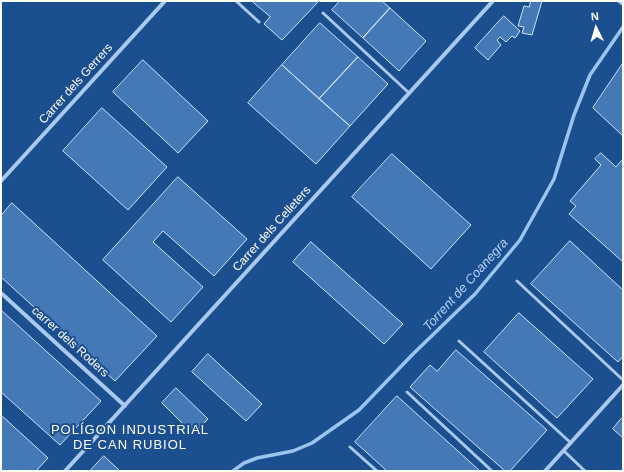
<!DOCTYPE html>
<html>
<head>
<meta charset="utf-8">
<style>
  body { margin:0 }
  #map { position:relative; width:624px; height:472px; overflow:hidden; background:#1b4f8f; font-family:Helvetica,sans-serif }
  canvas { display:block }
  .frame { position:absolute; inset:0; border:2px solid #fff; pointer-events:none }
  .north { position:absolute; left:576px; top:8px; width:40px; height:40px; -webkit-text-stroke:3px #1b4f8f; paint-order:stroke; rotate:355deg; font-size:11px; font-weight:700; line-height:16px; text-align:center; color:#fff }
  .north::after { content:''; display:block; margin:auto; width:14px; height:18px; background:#fff; clip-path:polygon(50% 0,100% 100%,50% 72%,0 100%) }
</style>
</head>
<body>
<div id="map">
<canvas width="624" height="472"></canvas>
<div class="frame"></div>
<div class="north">N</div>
</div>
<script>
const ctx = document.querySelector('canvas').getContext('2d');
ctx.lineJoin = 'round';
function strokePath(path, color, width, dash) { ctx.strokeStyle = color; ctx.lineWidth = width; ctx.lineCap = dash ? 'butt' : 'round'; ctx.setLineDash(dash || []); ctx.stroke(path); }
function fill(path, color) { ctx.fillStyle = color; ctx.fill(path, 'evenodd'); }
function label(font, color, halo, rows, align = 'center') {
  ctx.font = font + ' Helvetica,sans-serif'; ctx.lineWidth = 4; ctx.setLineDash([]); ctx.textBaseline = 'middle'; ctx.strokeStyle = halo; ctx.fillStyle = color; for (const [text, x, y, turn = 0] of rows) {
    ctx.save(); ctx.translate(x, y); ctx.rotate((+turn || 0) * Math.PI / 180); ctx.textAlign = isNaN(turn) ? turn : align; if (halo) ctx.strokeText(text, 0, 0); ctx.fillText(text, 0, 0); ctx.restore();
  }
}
strokePath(new Path2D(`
  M233,471L244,463L257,458L293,451L312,443L359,410L413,354L475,294L520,240L554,179L574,115L590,75L623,27`), '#9cc4f0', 3.5);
const building = new Path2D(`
  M252,1H319L282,40L264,24L270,17Z
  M340,1H382L390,8L363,38L332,10Z
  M531,1H542L532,35L522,33L524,27L518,26L524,6L529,7Z
  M390,8L426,41L399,71L363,38Z
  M504,16L520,31L515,38L512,36L506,42L500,37L497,40L501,45L488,60L475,48Z
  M320,23L358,57L319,99L282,65Z
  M358,57L388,84L350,126L319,99Z
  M143,60L208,121L178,153L113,92Z
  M623,63V133L622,135L593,108Z
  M282,65L350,126L316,164L248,103Z
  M102,108L167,167L128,210L63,151Z
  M601,153L616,167L622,160L623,161V262L569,214L576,206L570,201L601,165L595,159Z
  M392,154L471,225L431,269L352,197Z
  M178,177L247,239L214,276L163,231L153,242L203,287L171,322L103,260Z
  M12,203L157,336L115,381L1,277V216Z
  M570,241L623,290V356L618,362L531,284Z
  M311,242L403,324L384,344L293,262Z
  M1,310L101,401L60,445L1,392Z
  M519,313L593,379L557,418L484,352Z
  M456,350L547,430L510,471H505L410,387L430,365L437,371Z
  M208,354L262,404L246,421L192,372Z
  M176,388L208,419L193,434L162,403Z
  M397,396L480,471H387L355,442Z
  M1,415L48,458L36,471H1Z
  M622,418L623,419V438L613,429Z
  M104,456L120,471H90Z`);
fill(building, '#4478b7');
strokePath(building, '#cfe3fa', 1);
strokePath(new Path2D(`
  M236,1L259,22
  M323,13L409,93
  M517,281L623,380
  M459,341L571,443
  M407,392L492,471
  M350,447L377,471
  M564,451L585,471`), '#a9c9ee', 3);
strokePath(new Path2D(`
  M619,1L623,4
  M1,181L165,1
  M1,293L125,406
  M65,471L493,1
  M545,471L623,385`), '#a9c9ee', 4);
label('12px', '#fff', '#1b4f8f', [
  ["Carrer dels Gerrers",76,84,-48],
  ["Carrer dels Celleters",272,229,-48],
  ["carrer dels Roders",70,342,42]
]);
label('italic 13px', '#b5d3f5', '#1b4f8f', [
  ["Torrent de Coanegra",466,285,-48]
]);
ctx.letterSpacing = '1px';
label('13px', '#fff', '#1b4f8f', [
  ["POLÍGON INDUSTRIAL",130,430],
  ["DE CAN RUBIOL",130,445]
]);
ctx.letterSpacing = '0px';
</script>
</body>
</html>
